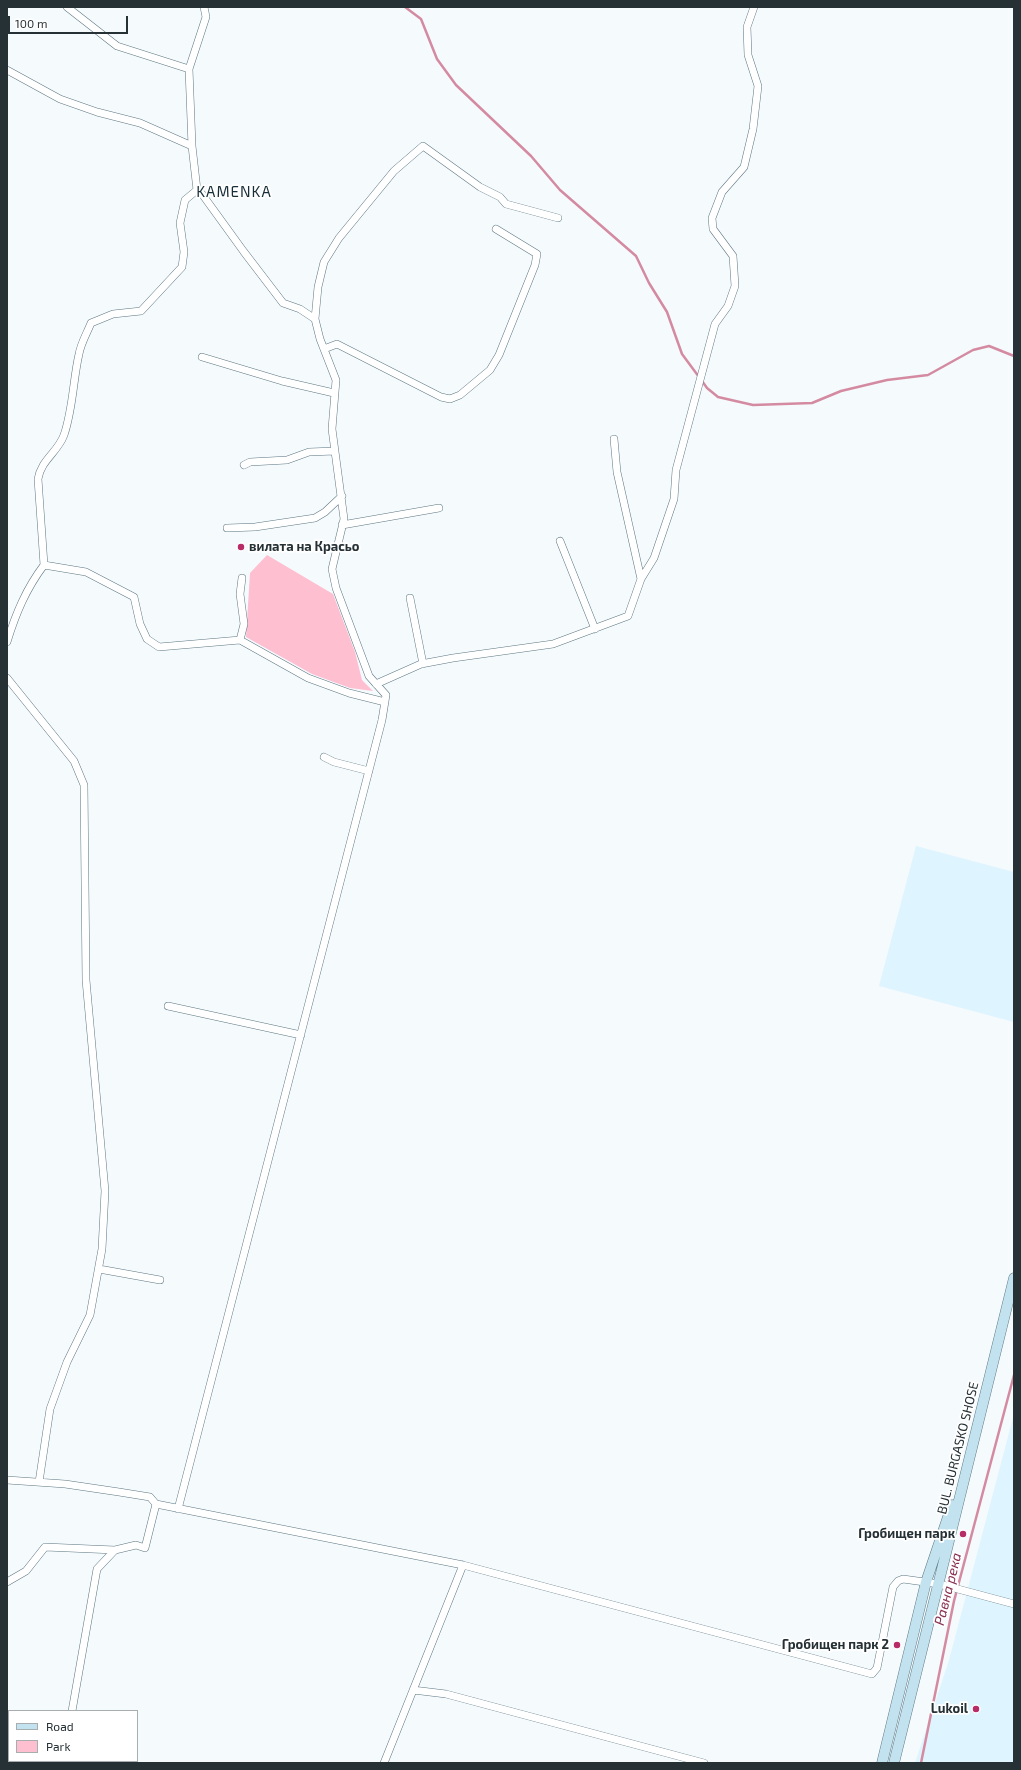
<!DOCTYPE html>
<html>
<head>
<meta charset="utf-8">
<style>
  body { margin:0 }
  #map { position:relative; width:1021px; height:1770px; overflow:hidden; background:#f5fafd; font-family:"Exo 2",sans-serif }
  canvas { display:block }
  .frame { position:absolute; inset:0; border:8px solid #263136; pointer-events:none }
  .legend { position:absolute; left:8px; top:1710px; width:130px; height:52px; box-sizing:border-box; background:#fff; border:1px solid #a8adaf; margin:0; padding:5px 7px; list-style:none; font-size:12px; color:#263136 }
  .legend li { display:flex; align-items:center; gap:8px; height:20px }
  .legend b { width:20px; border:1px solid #a8adaf }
  .scale { position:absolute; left:8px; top:16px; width:120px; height:18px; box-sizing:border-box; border:2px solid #263136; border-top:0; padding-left:5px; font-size:12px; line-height:14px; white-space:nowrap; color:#263136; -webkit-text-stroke:3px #fff; paint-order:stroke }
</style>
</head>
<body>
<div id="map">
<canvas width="1021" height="1770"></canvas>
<div class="frame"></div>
<ul class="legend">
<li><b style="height:5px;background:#c1e2ee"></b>Road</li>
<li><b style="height:11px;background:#febfd1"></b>Park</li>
</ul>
<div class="scale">100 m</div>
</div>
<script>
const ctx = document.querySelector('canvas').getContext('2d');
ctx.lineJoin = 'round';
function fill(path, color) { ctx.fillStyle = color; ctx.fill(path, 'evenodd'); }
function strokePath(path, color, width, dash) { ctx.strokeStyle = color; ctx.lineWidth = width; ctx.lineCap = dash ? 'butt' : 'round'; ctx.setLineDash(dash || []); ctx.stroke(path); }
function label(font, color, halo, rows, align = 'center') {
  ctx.font = font + ' "Exo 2",sans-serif'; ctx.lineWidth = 3.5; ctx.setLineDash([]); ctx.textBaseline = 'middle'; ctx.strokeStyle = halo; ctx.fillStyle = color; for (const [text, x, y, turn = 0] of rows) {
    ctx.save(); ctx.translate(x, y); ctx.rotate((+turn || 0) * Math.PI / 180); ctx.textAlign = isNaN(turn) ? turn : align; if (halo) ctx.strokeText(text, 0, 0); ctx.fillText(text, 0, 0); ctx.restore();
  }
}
fill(new Path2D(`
  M916,846L1014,872V1022L879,986Z
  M1014,1414V1763H915L949,1660Z`), '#def4fe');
fill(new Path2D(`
  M267,555L333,594L355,652L362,680L373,691L350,688L312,674L246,637L250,573Z`), '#febfd1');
strokePath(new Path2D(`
  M405,7L421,19L437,59L456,85L531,156L560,190L636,256L649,283L667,312L682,354L699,377
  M702,381L707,388L718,397L753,405L812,403L841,391L887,380L928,375L973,350L989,346L1014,356
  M921,1763L954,1601L1014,1375`), '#d48ba1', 2.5);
const minor = new Path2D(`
  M67,7L117,46L189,69
  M7,70L60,99L97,112L140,123L192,146L197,190
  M192,146L189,69L206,17L204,7
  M315,319L318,287L324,262L339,238L394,171L423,146L480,187L500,197L506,204L558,218
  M324,349L337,344L441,397L450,399L460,395L490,370L499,355L535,265L537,254L496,229
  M202,357L282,381L334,393
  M614,439L617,472L641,579
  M244,465L250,462L287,460L309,452L335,451
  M342,525L439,508
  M227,528L255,527L315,518L325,512L342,496
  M560,541L595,629
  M44,565L86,572L134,597L140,624L147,639L159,647L240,640L308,678L349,693L385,702
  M410,598L423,664
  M240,640L244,624L240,594L242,578
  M7,642C16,613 26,589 44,565L38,479C41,460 58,452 64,435C73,409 73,380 79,354C81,343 87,333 91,323L113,314L141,311L182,267L184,252L180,223L185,200L197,190L202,194L244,252L283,303L300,309L315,319L320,339L336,380L332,429L344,519L332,569L336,588L369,676L386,695L382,720L178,1509
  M7,678L74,761L84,785L86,980L105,1191L102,1249L90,1315L67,1362L50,1409L39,1482
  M376,684L421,664L453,658L553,644L628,616L641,579L654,558L674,499L676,470L715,324L728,306L735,286L733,256L713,229L712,218L722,192L744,167L753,129L758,86L748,55L747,27L754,7
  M324,757L334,762L369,771
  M168,1006L301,1035
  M99,1269L160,1280
  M7,1480L65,1484L119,1492L150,1497L156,1504
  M7,1582L26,1571L45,1547L115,1550
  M413,1690L446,1694L704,1763
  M72,1711L97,1569L115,1550L136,1545L145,1548L156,1504L463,1565L872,1674L877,1668L893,1587L898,1581L903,1579L939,1584L1014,1604
  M63,1763L64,1761
  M384,1763L463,1565`);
const secondary = new Path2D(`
  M882,1763L926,1582L952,1505
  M894,1763L1014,1278`);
strokePath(minor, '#5d7682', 8);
strokePath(secondary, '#5d7682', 11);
strokePath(minor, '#fff', 7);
strokePath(secondary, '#c1e2ee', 10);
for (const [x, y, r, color] of [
  [241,547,4,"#b72c67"],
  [963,1534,4,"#b72c67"],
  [897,1645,4,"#b72c67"],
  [976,1709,4,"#b72c67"]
]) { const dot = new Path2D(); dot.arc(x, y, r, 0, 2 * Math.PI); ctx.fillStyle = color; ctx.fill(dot); strokePath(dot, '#fff', 1.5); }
label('bold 13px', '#263136', '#fff', [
  ["вилата на Красьо",249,547,"left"],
  ["Гробищен парк",955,1534],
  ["Гробищен парк 2",889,1645],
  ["Lukoil",968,1709]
], 'right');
label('13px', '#263136', '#fff', [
  ["BUL. BURGASKO SHOSE",958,1448,-76]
]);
label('italic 14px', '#893252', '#fff', [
  ["Равна река",948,1589,-76]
]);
ctx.letterSpacing = '1px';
label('15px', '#172e39', '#fff', [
  ["KAMENKA",234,192]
]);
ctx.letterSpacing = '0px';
</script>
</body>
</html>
